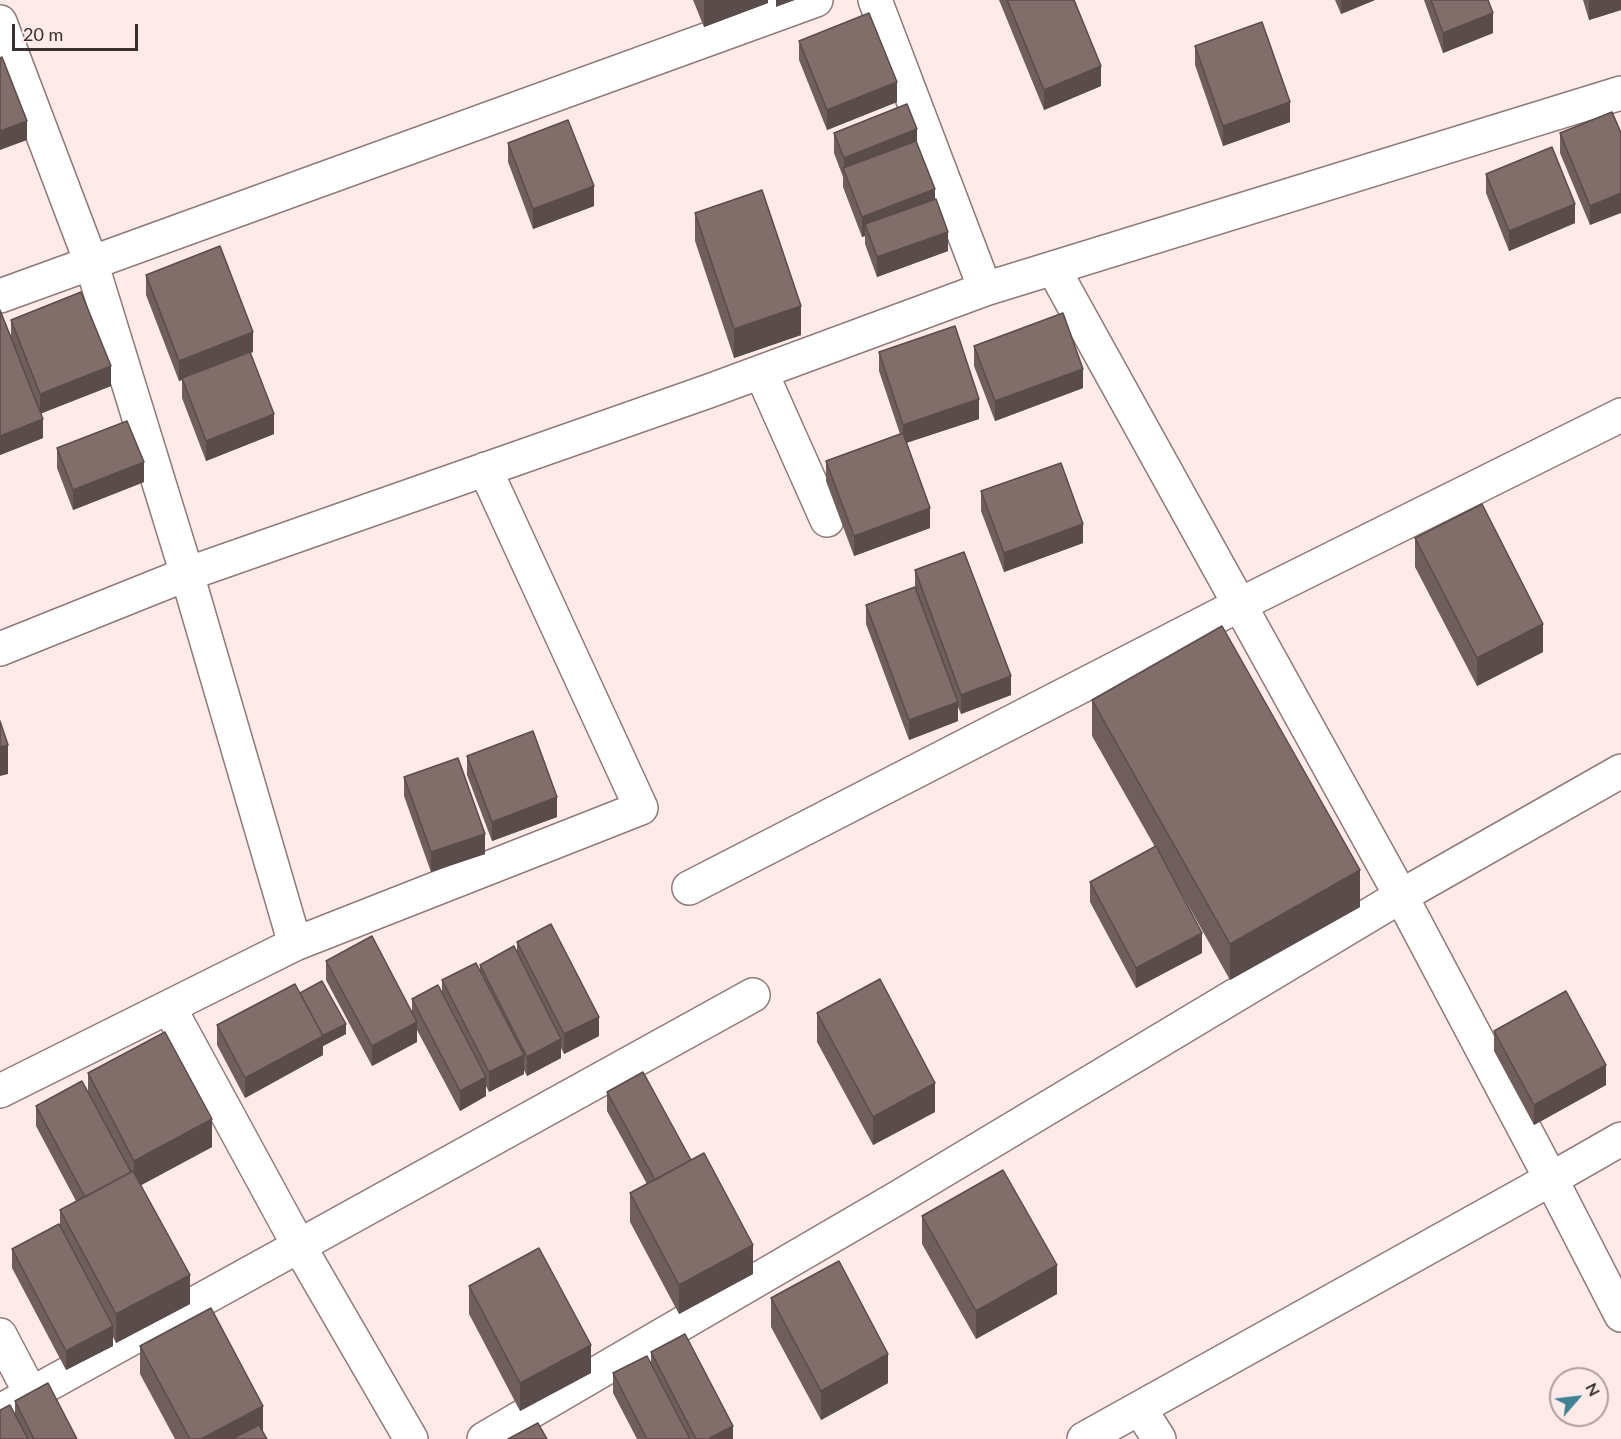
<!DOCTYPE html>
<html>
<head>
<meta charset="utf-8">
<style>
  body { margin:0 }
  #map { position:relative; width:1621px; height:1439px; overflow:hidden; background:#feebe9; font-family:Lato,sans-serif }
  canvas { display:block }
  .north { position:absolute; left:1549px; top:1367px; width:60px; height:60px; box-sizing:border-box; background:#feebe9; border:2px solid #ae9f9e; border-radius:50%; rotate:62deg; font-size:16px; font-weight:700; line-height:24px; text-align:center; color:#372e2d }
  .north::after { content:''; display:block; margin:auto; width:21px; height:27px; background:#408294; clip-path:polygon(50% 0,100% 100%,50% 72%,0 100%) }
  .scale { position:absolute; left:12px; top:24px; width:126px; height:27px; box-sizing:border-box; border:3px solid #372e2d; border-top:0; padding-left:8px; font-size:18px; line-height:21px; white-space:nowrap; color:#372e2d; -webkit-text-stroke:4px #feebe9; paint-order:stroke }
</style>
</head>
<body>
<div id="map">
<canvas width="1621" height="1439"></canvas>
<div class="north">N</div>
<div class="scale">20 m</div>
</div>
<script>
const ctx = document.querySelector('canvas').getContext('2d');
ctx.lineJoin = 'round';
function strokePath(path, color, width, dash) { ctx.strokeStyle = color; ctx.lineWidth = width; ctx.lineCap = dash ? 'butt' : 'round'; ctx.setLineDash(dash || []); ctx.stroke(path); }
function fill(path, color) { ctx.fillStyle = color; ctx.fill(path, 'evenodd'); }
const minor = new Path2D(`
  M875,0L985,289
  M0,22L91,262L187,574L709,391L985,289L1621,93
  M1053,268L1401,896L1551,1179L1621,1139
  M0,296L816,0
  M761,372L827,520
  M0,649L187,574L295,944
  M689,888L1241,604L1621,415
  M169,1007L299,1246L411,1439
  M0,1091L295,944L641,808L485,469
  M0,1335L31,1394
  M1140,1409L1159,1439
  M0,1411L753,995
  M484,1439L899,1197L1401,896L1621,771
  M1084,1439L1551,1179L1621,1315`);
strokePath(minor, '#8f7a78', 36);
strokePath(minor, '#fff', 33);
fill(new Path2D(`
  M693,0H768V3L704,27Z
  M999,0H1074L1101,86L1044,110Z
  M1335,0H1375L1341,14Z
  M1424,0H1488L1493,33L1443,53Z
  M1583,0H1621V10L1589,20Z
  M799,41L897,102L827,130L799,60Z
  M1195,46L1290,122L1223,146L1195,65Z
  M1612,112L1590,225L1560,153V133Z
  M834,133L917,143L935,199L948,251L877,277L865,244V236L862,237L843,187V177L834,153Z
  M508,143L594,206L533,229L508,162Z
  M1486,174L1575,223L1509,251L1486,193Z
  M695,213L801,335L734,358L695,241Z
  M146,275L253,352L250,353L274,434L206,461L182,398V380L179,381L146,295Z
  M0,310L11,336V320L111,386L41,413L43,438L0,455Z
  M974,346L1083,388L995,421L974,366Z
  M879,352L979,419L906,443L930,528L854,556L826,481V461L900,434L879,371Z
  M57,448L144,482L73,510L57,468Z
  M981,491L1083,543L1004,572L981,511Z
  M1415,538L1543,652L1477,686L1415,567Z
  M915,570L1011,695L961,714L958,707V721L909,740L866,624V605L915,587Z
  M1092,700L1360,907L1230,980L1178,887L1202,953L1136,988L1090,902V882L1155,847L1092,736Z
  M467,756L557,817L492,841L467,775Z
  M404,777L485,854L431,872L404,796Z
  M517,942L599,1036L564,1054L561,1048V1058L527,1076L524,1070V1074L489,1092L486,1086V1096L460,1111L417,1030V1042L372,1066L326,980V961L412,1011V999L442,993V980L480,969V965L517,953Z
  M300,993L346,1034L323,1046V1055L245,1098L217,1045V1025Z
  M817,1013L935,1112L873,1145L817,1042Z
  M1494,1031L1606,1085L1534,1125L1494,1051Z
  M88,1073L212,1147L141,1185L190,1304L116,1343L113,1337V1346L66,1370L12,1268V1249L60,1226V1210L76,1201L36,1126V1106L88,1092Z
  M607,1092L753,1274L679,1314L630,1222V1193L647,1184L607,1111Z
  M922,1216L1057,1294L976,1339L922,1244Z
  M469,1286L591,1373L520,1411L469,1314Z
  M771,1298L888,1383L821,1420L771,1327Z
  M140,1346L267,1439H175L140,1374Z
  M651,1352L733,1439H637L613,1393V1373L651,1364Z
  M15,1401L77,1439H0L15,1413Z`), '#6f5e5b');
fill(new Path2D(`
  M704,0H768V3L704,27Z
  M776,0H795L776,7Z
  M1341,0H1375L1341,14Z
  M1589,0H1621V10L1589,20Z
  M1493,13V33L1443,53V33Z
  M1101,66V86L1044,110V90Z
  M897,82V102L827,130V110Z
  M1290,102V122L1223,146V126Z
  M27,121V140L0,150V131Z
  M917,129V148L844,169V158Z
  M594,186V206L533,229V209Z
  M935,189V209L865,224V236L862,237V217Z
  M1621,193V213L1590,225V206Z
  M1575,204V223L1509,251V231Z
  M948,232V251L877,277V257Z
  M801,306V335L734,358V329Z
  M253,332V352L179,381V361Z
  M111,366V386L40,414V394Z
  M1083,369V388L995,421V401Z
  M979,399V419L903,444V425Z
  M274,414V434L206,461V441Z
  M43,419V438L0,455V436Z
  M144,462V482L73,510V490Z
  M930,508V528L854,556V536Z
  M1083,524V543L1004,572V553Z
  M1543,624V652L1477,686V658Z
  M1011,676V695L961,714V695Z
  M958,702V721L909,740V720Z
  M8,745V774L0,776V747Z
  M557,797V817L492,841V822Z
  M485,834V854L431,872V852Z
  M1360,870V907L1230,980V944Z
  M1202,933V953L1136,988V968Z
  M599,1017V1036L564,1054V1034Z
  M417,1022V1042L372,1066V1046Z
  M346,1024V1034L323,1046V1055L245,1098V1078Z
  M561,1039V1058L527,1076V1057Z
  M524,1055V1074L489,1092V1072Z
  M1606,1065V1085L1534,1125V1105Z
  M486,1077V1096L460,1111V1091Z
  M935,1083V1112L873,1145V1117Z
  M212,1119V1147L134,1189V1161Z
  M753,1245V1274L679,1314V1285Z
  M1057,1265V1294L976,1339V1311Z
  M190,1275V1304L116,1343V1314Z
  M113,1326V1346L66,1370V1351Z
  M591,1345V1373L520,1411V1383Z
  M888,1354V1383L821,1420V1391Z
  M263,1406V1434L255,1439H201Z
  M733,1426V1439H708Z`), '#5a4c4a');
const building = new Path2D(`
  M1007,0H1074L1101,66L1044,90Z
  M1431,0H1488L1493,13L1443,33Z
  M869,13L897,82L827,110L799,41Z
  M1262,22L1290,102L1223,126L1195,46Z
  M2,57L27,121L0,131V58Z
  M907,104L917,129L844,158L834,133Z
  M1612,112L1621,133V193L1590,206L1560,133Z
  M568,120L594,186L533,209L508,143Z
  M916,141L935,189L862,217L843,168Z
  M1552,147L1575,204L1509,231L1486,174Z
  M762,190L801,306L734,329L695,213Z
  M936,199L948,232L877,257L865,224Z
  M220,246L253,332L179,361L146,275Z
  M81,292L111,366L40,394L11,320Z
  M0,310L43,419L0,436Z
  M1063,313L1083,369L995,401L974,346Z
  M955,326L979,399L903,425L879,352Z
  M250,352L274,414L206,441L182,378Z
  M127,421L144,462L73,490L57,448Z
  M903,433L930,508L854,536L826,461Z
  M1061,463L1083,524L1004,553L981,491Z
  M1482,504L1543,624L1477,658L1415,538Z
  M964,552L1011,676L961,695L915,570Z
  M915,587L958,702L909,720L866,605Z
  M1222,626L1360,870L1230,944L1092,700Z
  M0,721L8,745L0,747Z
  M533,731L557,797L492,822L467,756Z
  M458,758L485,834L431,852L404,777Z
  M1156,846L1202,933L1136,968L1090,882Z
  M551,924L599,1017L564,1034L517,942Z
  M372,936L417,1022L372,1046L326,961Z
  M514,946L561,1039L527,1057L480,965Z
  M476,963L524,1055L489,1072L442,980Z
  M880,979L935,1083L873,1117L817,1013Z
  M322,981L346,1024L322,1036H323L300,993Z
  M295,984L323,1036L245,1078L217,1025Z
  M438,985L486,1077L460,1091L412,999Z
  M1566,991L1606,1065L1534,1105L1494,1031Z
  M165,1032L212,1119L134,1161L88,1073Z
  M643,1072L691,1160L655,1180L607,1092Z
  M82,1081L131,1172L85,1197L36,1106Z
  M704,1153L753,1245L679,1285L630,1193Z
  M1003,1170L1057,1265L976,1311L922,1216Z
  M133,1171L190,1275L116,1314L60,1210Z
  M59,1224L113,1326L66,1351L12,1249Z
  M539,1248L591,1345L520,1383L469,1286Z
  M839,1261L888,1354L821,1391L771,1298Z
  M211,1308L263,1406L201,1439H190L140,1346Z
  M685,1334L733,1426L708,1439H696L651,1352Z
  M647,1356L690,1439H647L613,1373Z
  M48,1383L77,1439H34L15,1401Z
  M10,1405L28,1439H0V1410Z
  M538,1423L547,1439H508Z
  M259,1425L267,1439H232Z`);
fill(building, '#816d6a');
strokePath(building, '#5a4c4a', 1.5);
</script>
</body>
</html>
